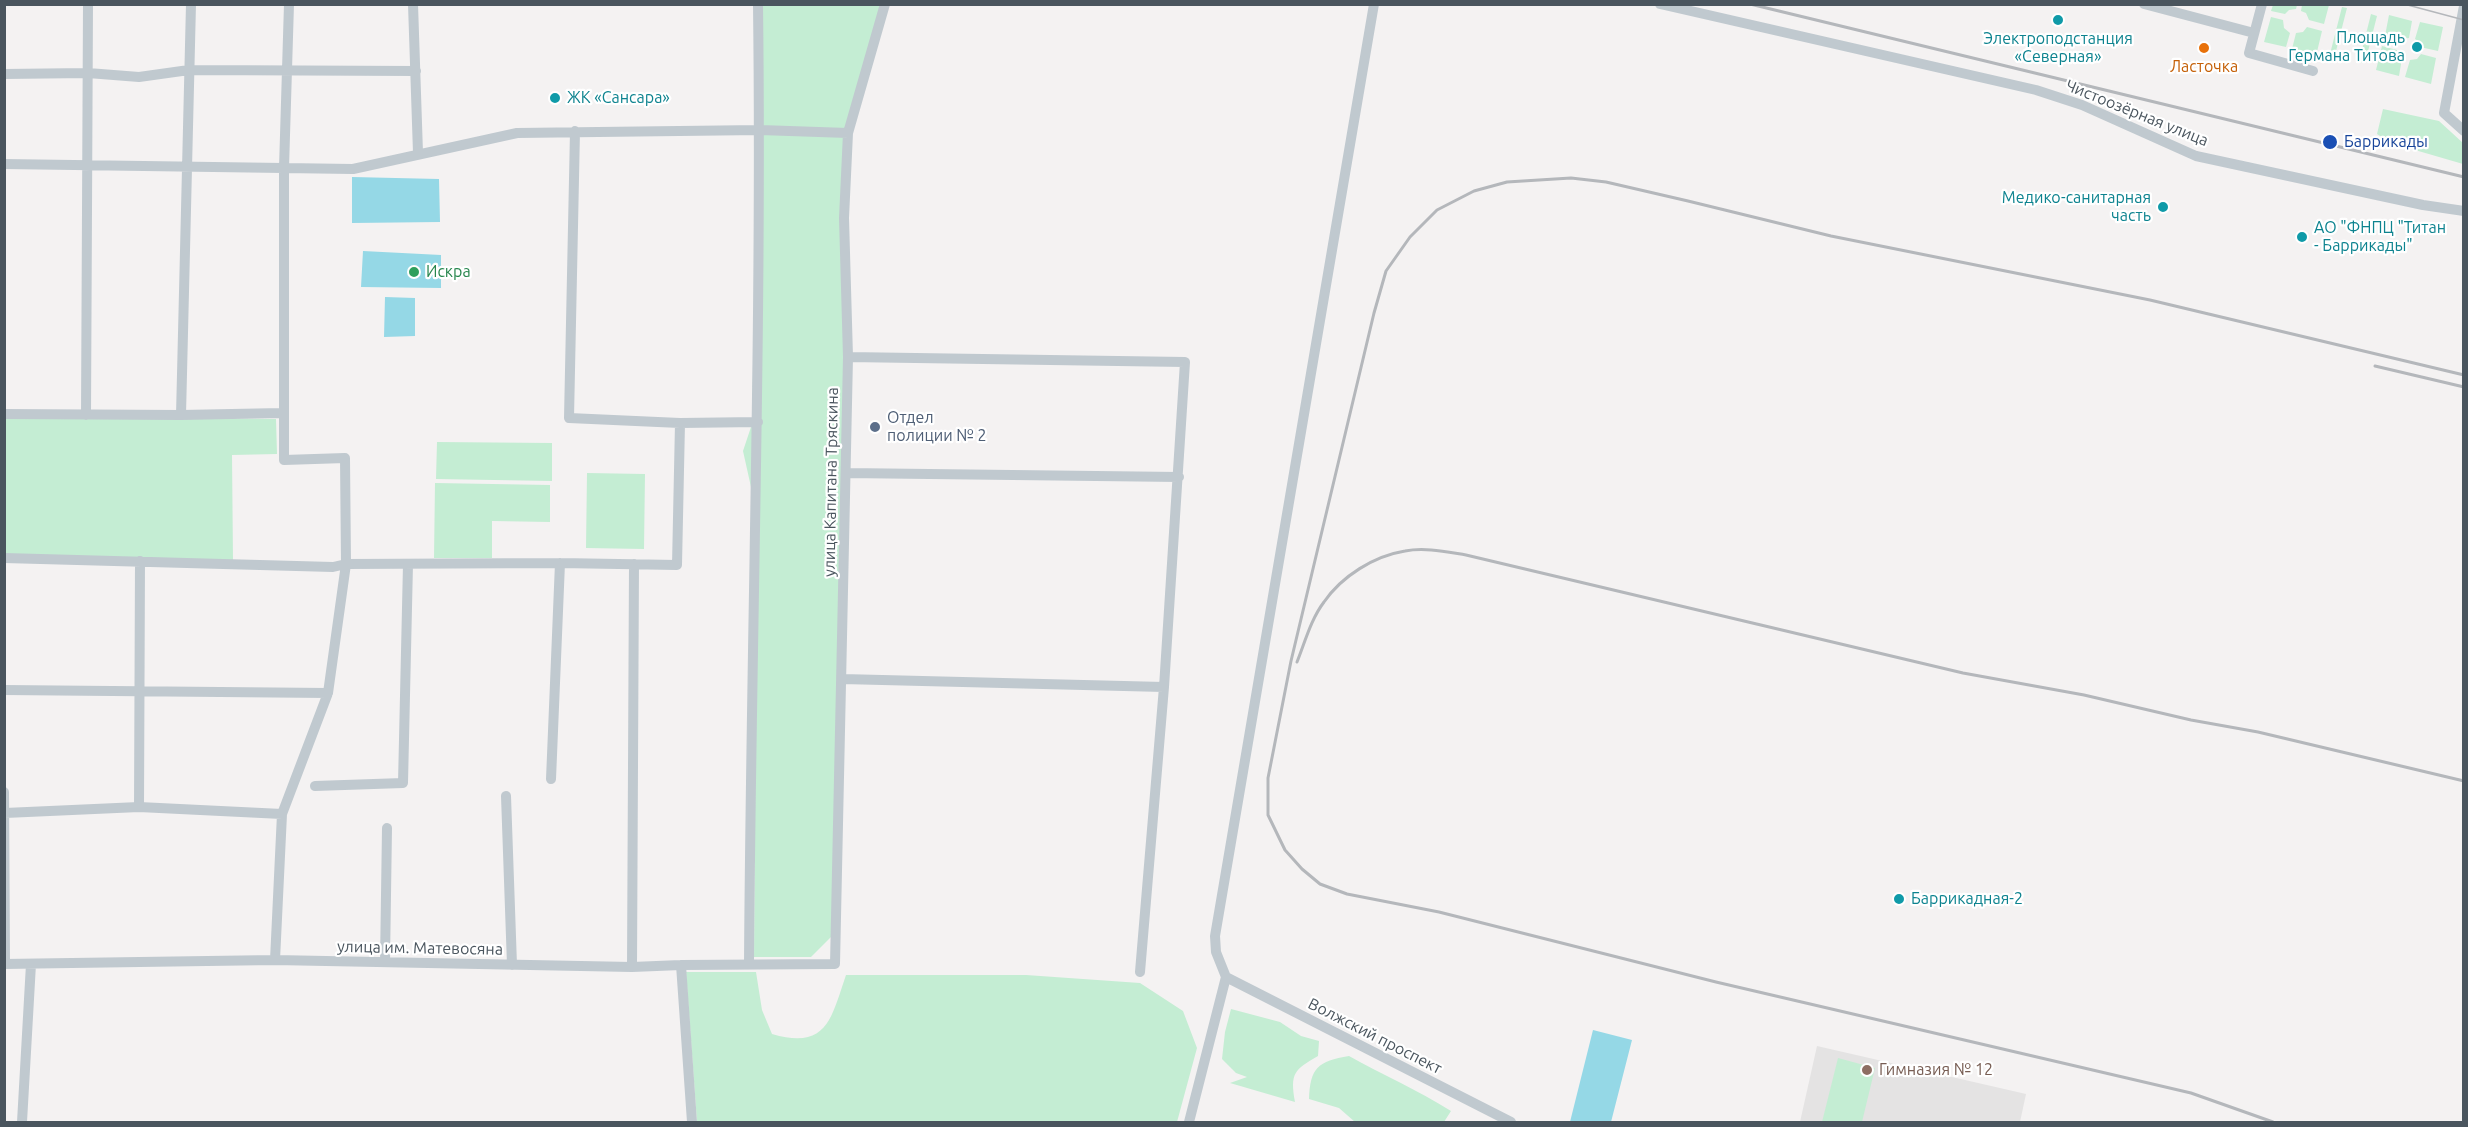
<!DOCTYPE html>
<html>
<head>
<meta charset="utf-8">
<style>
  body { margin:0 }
  #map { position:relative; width:2468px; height:1127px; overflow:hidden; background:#f4f2f2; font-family:Ubuntu,sans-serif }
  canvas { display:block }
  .frame { position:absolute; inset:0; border:6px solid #4a555e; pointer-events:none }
</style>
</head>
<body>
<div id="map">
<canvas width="2468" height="1127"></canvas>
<div class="frame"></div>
</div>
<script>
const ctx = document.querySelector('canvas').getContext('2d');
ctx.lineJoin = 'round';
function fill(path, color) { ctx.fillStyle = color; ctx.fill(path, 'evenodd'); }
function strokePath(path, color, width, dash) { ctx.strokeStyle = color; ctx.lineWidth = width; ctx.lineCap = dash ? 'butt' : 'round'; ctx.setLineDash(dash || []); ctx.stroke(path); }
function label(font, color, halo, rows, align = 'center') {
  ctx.font = font + ' Ubuntu,sans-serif'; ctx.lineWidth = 4.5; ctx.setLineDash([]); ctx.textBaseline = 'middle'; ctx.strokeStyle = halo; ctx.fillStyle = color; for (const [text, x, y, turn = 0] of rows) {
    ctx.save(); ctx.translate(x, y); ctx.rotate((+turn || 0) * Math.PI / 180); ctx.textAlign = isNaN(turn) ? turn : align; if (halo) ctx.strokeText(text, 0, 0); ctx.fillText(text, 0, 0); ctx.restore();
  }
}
fill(new Path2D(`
  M1817,1046L2026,1094L2020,1122H1800Z`), '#e4e3e3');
fill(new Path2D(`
  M760,5H880L845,134V357L833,935L811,957H754L757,514L743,451L752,424Z
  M2273,5V4L2297,5L2296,9L2289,10L2285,14L2271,11Z
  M2302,5H2329L2324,24L2309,20L2306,13L2301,11Z
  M2342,7L2347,8L2335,55L2330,54Z
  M2371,14L2377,16L2365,63L2359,62Z
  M2389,15L2412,21L2409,38L2402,39L2399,44L2384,41Z
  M2271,17L2283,20L2284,28L2290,33L2286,47L2264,42Z
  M2420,22L2443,27L2438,51L2420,47V42L2415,39Z
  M2307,27L2322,31L2316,56L2292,49L2296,33L2303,32Z
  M2382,46L2397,50L2398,55L2402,58L2399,76L2376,70Z
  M2421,54L2436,58L2431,84L2405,77L2410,60L2417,59Z
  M2383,109L2439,121L2463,143V164L2391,143L2377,134Z
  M5,416L276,419L277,454L232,455L233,561L5,556Z
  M437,442L552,443V481L436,479Z
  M587,473L645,474L644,549L586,548Z
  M435,483L550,485V522L492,521V558H434Z
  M686,972H756L762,1010L772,1034C827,1050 831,1019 846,975H1026L1140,983L1183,1011L1197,1048L1177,1122H697Z
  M1231,1009L1280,1022L1301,1036L1319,1041L1318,1056C1294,1070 1290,1073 1295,1102L1230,1083L1247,1077L1236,1073L1222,1059L1225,1032Z
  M1349,1056C1383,1075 1418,1090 1451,1111L1444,1122H1355L1339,1108L1309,1099C1310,1068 1318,1061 1349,1056Z
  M1838,1058L1875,1068L1862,1122H1822Z`), '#c4edd3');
fill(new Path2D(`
  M352,177L439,179L440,222L352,223Z
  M363,251L441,255V288L361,287Z
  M385,297L415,298V336L384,337Z
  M1593,1030L1632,1040L1611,1122H1570Z`), '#95d8e6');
strokePath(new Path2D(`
  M413,4L418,153
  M1660,4L2036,90L2082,105L2196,156L2423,205L2464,211
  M2144,4L2254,33
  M2262,4L2249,53L2313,71
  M2464,6L2444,113L2464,131
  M4,74L88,73L139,77L189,70L416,71
  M575,131L569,418L680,423L758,422
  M4,164L353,169L517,133L760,130L848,133
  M848,357L1185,362L1164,687L1140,972
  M4,414L181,415L282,413
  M86,415L88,4
  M181,415L191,4
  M846,473L1179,477
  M4,558L333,567L346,564L560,563L677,565L680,423
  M842,679L1164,687
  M4,690L328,693
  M551,779L560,563
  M315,786L403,783L408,564
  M4,792L5,964
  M506,796L512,965
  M139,807L140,561
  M5,813L139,807L282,814
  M275,960L282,814L328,693L346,564L345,458L284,460V168L289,4
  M385,962L387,828
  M4,964L275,960L632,967L681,965L835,964L848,357L844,218L848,133L885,4
  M749,964C751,644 762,325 758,4
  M681,965L692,1122
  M632,967L634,564
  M1226,977L1511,1122
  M22,1122L31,964
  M1189,1122L1226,977L1216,952L1215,936L1374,4`), '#c0c9cf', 10);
strokePath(new Path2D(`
  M2404,4L2464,20`), '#b4b7bb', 1.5);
strokePath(new Path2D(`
  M1750,4L2464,177
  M2375,366L2464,387
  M1297,662C1305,642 1311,619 1324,602C1342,576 1374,556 1405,551C1425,547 1447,552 1466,555L1963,673L2084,695L2191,720L2258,732L2464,781
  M2273,1122L2191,1093L1716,982L1439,912L1347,894L1320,884L1302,869L1285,850L1268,815V778L1291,661L1374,313L1386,271L1410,237L1437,210L1474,191L1507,182L1571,178L1606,182L1688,201L1831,236L2150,300L2464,375`), '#b4b7bb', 3);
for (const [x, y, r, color] of [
  [2058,20,6,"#0f9aa8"],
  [2417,47,6,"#0f9aa8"],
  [2204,48,6,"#e8710a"],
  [555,98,6,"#0f9aa8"],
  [2330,142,8,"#1a4fb4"],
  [2163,207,6,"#0f9aa8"],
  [2302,237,6,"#0f9aa8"],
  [414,272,6,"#2e9e5b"],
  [875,427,6,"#5c6f8a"],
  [1899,899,6,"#0f9aa8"],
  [1867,1070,6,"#8d6e63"]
]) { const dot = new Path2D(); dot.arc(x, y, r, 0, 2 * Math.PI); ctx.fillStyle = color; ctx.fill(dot); strokePath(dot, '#fff', 2); }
label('16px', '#0d838f', '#fff', [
  ["Площадь",2405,38,"right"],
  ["Германа Титова",2405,56,"right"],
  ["Электроподстанция",2058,39,"center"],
  ["«Северная»",2058,57,"center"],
  ["ЖК «Сансара»",567,98],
  ["Медико-санитарная",2151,198,"right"],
  ["часть",2151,216,"right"],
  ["АО \"ФНПЦ \"Титан",2314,228],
  ["- Баррикады\"",2314,246],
  ["Баррикадная-2",1911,899]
], 'left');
label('16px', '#c56008', '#fff', [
  ["Ласточка",2204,67]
]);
label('16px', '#4a555e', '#fff', [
  ["Чистоозёрная улица",2137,113,22],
  ["улица Капитана Тряскина",831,482,-89],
  ["улица им. Матевосяна",420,948,1],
  ["Волжский проспект",1375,1036,27]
]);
label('16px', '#164399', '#fff', [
  ["Баррикады",2344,142]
], 'left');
label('16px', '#27864d', '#fff', [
  ["Искра",426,272]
], 'left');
label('16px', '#4e5e75', '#fff', [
  ["Отдел",887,418],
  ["полиции № 2",887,436]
], 'left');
label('16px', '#785e54', '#fff', [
  ["Гимназия № 12",1879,1070]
], 'left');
</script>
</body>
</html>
